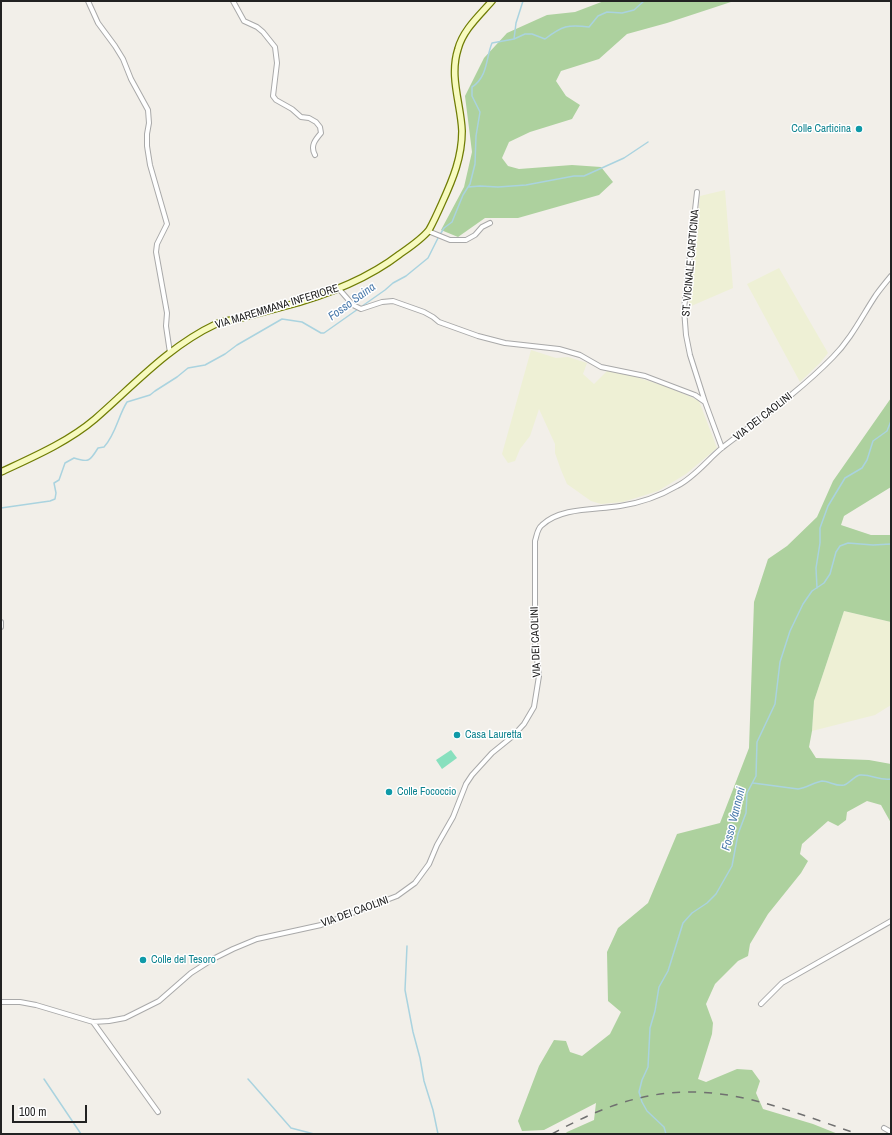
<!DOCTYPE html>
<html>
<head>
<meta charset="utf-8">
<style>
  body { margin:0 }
  #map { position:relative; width:892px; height:1135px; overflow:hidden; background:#f2efe9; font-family:"Archivo Narrow",sans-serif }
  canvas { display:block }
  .frame { position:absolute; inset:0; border:2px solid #222; pointer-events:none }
  .scale { position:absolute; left:12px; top:1105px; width:75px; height:18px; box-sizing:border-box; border:2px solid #222; border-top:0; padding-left:5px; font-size:12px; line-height:14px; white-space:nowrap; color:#222; -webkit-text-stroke:3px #fff; paint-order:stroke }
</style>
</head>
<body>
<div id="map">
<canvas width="892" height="1135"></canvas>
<div class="frame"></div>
<div class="scale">100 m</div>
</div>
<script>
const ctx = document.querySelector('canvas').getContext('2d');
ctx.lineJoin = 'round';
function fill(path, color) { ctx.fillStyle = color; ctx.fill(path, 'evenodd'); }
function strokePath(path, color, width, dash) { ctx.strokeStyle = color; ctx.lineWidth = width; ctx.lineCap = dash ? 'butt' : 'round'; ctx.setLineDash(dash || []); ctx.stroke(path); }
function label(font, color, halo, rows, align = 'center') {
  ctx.font = font + ' "Archivo Narrow",sans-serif'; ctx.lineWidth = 3; ctx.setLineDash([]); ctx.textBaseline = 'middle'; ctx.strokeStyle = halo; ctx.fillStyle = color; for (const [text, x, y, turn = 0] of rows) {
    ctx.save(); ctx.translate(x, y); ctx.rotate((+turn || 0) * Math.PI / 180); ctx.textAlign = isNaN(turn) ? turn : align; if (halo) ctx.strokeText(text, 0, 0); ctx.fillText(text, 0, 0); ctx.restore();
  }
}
fill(new Path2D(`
  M725,190L733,288L689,307L700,196Z
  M779,268L828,353L820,363L800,382L747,284Z
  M531,350L556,358L568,357L587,363L583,374L594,384L607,371L633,376L664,386L691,397L699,401L717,448L686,474L658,491L623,502L601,504L591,501L567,484L561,470L555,453V444L539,409L530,436L520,449L515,461L508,463L502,454Z
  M844,611L891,622V705L875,715L812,731L814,701Z`), '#eef0d5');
fill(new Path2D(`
  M604,1H734L667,23L627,34L599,59L561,71L556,81L566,96L580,105L572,119L530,132L509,142L502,158L508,166L519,169L572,165L601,167L613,182L599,195L518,218H485L458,237L441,230L464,187L472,152L465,96L484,58L507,33L547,15L575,12Z
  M891,398V487L844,516L841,525L871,535H891V622L844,611L814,701L812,731L809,747L816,758L869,760L891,764V823L881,805L867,801L847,812L846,820L838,826L828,821L802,844L800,854L808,861L801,873L768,914L750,944L748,956L738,961L715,984L706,1004L713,1023L712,1034L698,1079L706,1082L737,1069L752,1070L760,1081L756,1093L763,1109L813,1124L838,1134H565L567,1132L594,1120L596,1103L544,1130L522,1131L518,1121L539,1066L554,1040L566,1041L570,1052L582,1056L610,1034L621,1012L608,1001L607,952L618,928L648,903L677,834L720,823L749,748L754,602L768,559L787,546L817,517L833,481Z`), '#add19e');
fill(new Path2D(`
  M451,750L457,758L442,769L436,760Z`), '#88e0be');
strokePath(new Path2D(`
  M514,39L516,23L523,1
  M468,187L480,186L498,187L526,185L574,176H584L624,158L648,142
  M1,508L50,501L55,499L56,493L54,483L59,480L65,463L74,458C89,463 90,461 98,448L104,447C116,434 118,416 127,402L150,395L155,391L177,377L188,368L205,365L225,354L237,345L282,319L302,322L321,333H324L385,290L393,283L406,276L428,258L438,238L444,228L452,222L463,195L470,184L475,164L476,136L480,112L472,96V87C488,77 486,57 492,43L514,39L525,34H532L545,39C562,26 568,24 589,27L598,16L607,12L622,13L634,10L644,1
  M817,588L816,568L820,543V528L828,506L845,478L862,468L867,460L873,441L887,431L891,421
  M753,783L798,789C806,788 815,782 822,781C829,781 837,787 844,785C850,783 854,776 860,775C872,774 879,781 891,779
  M407,946L405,990L413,1032L420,1058L424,1081L433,1110L438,1134
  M44,1079L81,1134
  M248,1079L291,1128L314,1134
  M666,1134L664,1127L647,1111L642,1102L639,1092L642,1080L648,1067L650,1028L655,1011L659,987L668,971L683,923L692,913L707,903L716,894L732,866L738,834L746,813L747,793L756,776L757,742L775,704L780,662L790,631L803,604L812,591L824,583L830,574L836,552L840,546L848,543L873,545L891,544`), '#aad3df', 1.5);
const street = new Path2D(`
  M88,1L98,23L115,46L123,59L131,79L148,110L149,123L147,134V146L150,165L167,224L157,244L156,252L167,313L166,326L170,353
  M233,1L244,21L257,27L263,32L275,47L277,63L273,96L276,100L292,109L301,117L309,118L316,122L320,127L321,133C315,140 310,146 315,155
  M697,192L684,309L686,335L690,355L705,402L722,448
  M428,231L450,240H466L475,235L482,227L490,223
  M339,289L353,305L361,309L382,302L393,301L424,312L433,317L439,322L478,336L505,343L559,349L580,355L601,367L645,376L695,395L705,402
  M1,622V627
  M1,1002H20L36,1005L93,1022L109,1021L125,1018L159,1001L191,973L213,959L233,949L257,939L321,925L397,896L415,883L429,864L437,845L453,817L466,784L472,775L492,753L513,736L524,724L534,707L539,676L535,642V541C537,535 537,529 542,525C561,507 596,510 620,506C640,503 660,496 677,486C695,477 708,459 723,447C761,418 800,391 833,357C851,339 862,316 876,295C881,288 886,282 891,276
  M761,1004L782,983L891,921
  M93,1022L158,1112
  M884,1128L891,1132`);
const secondary = new Path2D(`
  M1,472C33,457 68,442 95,419C134,385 169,346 216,324C223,321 231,320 238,319C252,315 267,311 282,307C324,296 365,281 400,254C410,247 422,239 429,230C434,221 438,212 442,203C453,179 462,157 462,131C461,104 449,77 458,49C463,30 479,16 492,1`);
strokePath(street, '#a9a9a9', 6);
strokePath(secondary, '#707d05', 8);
strokePath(street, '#fff', 4);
strokePath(secondary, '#f7fabf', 5.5);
strokePath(new Path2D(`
  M552,1134C588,1114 627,1097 669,1093C734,1086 798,1114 858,1134`), '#707070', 1.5, [8, 8]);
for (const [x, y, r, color] of [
  [859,129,4,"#0f9aa8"],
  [457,735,4,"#0f9aa8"],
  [389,792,4,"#0f9aa8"],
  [143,960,4,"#0f9aa8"]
]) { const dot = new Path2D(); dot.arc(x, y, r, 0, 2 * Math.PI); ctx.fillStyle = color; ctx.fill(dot); strokePath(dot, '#fff', 1.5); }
label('11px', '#0d838f', '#fff', [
  ["Colle Carticina",851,129,"right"],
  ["Casa Lauretta",465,735],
  ["Colle Fococcio",397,792],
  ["Colle del Tesoro",151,960]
], 'left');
label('11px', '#222', '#fff', [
  ["ST. VICINALE CARTICINA",691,263,-85],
  ["VIA MAREMMANA INFERIORE",277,307,-17],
  ["VIA DEI CAOLINI",763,417,-38],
  ["VIA DEI CAOLINI",536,642,-92],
  ["VIA DEI CAOLINI",355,912,-20]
]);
label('italic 12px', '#4a7aab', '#fff', [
  ["Fosso Saina",352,302,-36],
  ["Fosso Vannoni",734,819,-76]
]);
</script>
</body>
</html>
